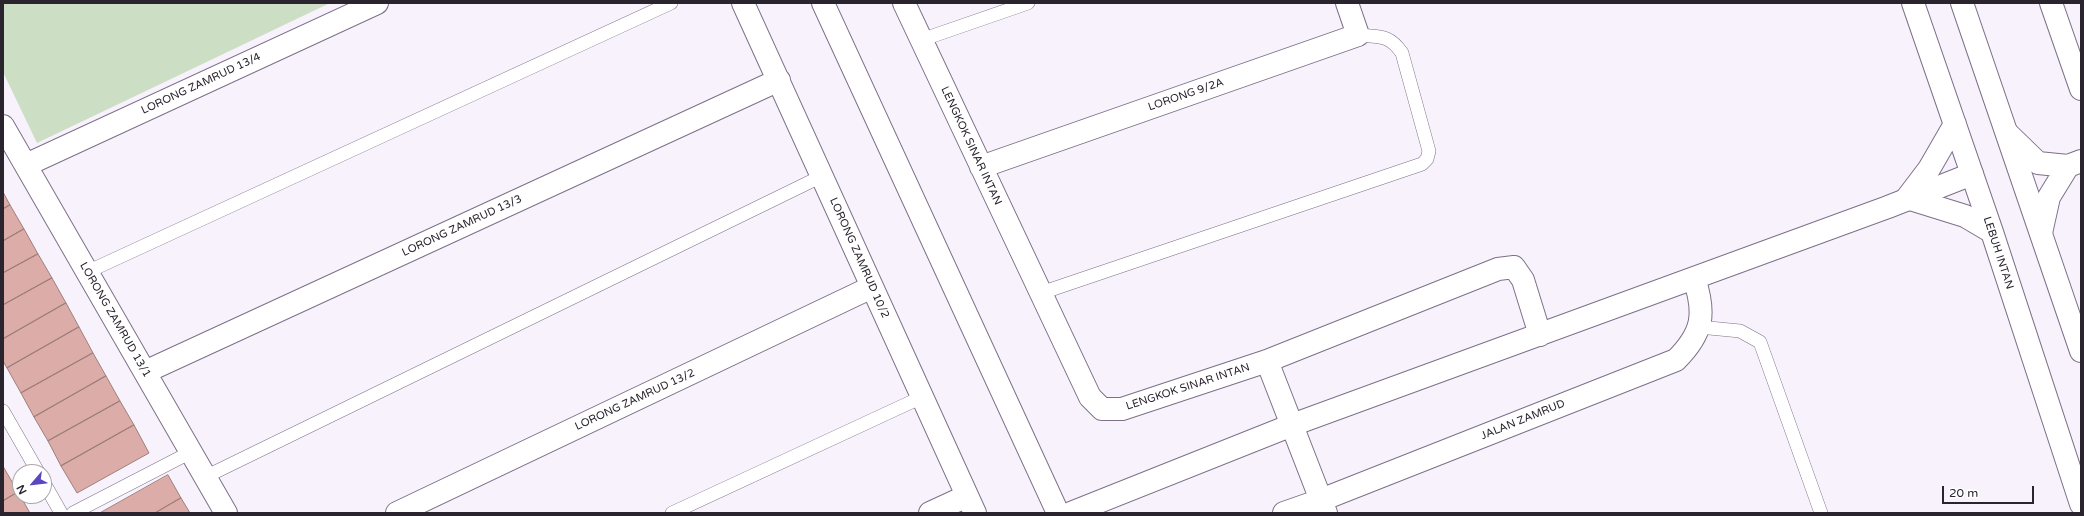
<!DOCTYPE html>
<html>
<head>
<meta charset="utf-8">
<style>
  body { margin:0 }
  #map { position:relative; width:2084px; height:516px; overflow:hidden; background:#f8f2fd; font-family:"Varela Round",sans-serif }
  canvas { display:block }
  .frame { position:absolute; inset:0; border:4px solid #2a242e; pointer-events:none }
  .north { position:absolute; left:12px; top:464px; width:40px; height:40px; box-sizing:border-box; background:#fff; border:1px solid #aaa7ab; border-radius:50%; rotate:242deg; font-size:11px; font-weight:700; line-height:16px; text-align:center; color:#2a242e }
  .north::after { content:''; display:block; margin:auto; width:14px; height:18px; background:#5a46bf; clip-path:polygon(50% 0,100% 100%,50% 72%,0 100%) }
  .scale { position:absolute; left:1942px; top:486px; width:92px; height:18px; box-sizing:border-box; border:2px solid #2a242e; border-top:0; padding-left:5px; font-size:12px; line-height:14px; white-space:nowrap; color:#2a242e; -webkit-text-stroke:3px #fff; paint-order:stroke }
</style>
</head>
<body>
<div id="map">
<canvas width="2084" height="516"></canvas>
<div class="frame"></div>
<div class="north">N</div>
<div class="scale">20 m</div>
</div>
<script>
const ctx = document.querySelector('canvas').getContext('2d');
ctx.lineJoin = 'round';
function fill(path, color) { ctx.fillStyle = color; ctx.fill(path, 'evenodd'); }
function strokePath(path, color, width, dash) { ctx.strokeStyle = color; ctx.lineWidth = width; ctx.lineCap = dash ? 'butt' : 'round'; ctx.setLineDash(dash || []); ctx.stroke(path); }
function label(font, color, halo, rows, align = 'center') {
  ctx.font = font + ' "Varela Round",sans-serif'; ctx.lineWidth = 3; ctx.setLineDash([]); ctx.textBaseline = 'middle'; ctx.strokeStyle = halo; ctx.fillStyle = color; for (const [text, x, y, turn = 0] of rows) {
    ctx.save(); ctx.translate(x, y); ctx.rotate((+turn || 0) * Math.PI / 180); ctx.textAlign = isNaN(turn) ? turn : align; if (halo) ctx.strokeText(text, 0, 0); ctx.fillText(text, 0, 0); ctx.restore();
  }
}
fill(new Path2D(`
  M3,3H330L37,143L3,72Z`), '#ccdec4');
const building = new Path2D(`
  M3,192L10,205L3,209Z
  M10,205L24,229L3,241V209Z
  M24,229L38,254L3,273V241Z
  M38,254L52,278L3,305V273Z
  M52,278L66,303L3,339V305Z
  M66,303L79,327L7,368L3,361V339Z
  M79,327L93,353L21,393L7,368Z
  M93,353L106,376L34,417L21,393Z
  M106,376L120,401L48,441L34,417Z
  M120,401L134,425L61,466L48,441Z
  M134,425L149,453L77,493L61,466Z
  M4,468L18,492L3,501V469Z
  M168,475L181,498L155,513H100Z
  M18,492L30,513H3V501Z
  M181,498L190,513H155Z`);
fill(building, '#dcada8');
strokePath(building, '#9e7e7b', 1);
const service = new Path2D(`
  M921,40L1028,3
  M87,272L671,3
  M1041,293L1422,164L1427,159L1429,151L1402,53C1389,34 1379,37 1358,35
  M1699,327L1740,331L1760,342L1821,513
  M3,411L38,472
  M205,477L822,176
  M44,483L61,513
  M73,513L191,452
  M672,513L922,397`);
const minor = new Path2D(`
  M743,3L975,513
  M823,3L1058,513
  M904,3L1090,397L1102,409H1122L1267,361L1498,269L1514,267L1523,280L1540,335
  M2051,3L2081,89
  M3,126L226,513
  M2007,133L2038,163L2068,166L2081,161
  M26,165L377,3
  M981,167L1358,35L1347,3
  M2041,233L2049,197L2068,166
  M1267,361L1326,513
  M145,372L779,80
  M397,513L872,287
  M930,513L967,496
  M1071,513L1292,425L1888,207L1972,174
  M1284,513L1321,500L1676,360C1703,333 1706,314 1694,278`);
const secondary = new Path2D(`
  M1913,3L1992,232L2081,504
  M1962,3L2081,351
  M1955,124L1929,169L1907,198L1965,216L1992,232`);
strokePath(service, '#7e7087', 14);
strokePath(minor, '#7e7087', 24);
strokePath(secondary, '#7e7087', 24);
strokePath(service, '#fff', 13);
strokePath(minor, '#fff', 22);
strokePath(secondary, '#fff', 22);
label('11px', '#2a242e', '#fff', [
  ["LORONG ZAMRUD 13/4",201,84,-25],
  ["LORONG 9/2A",1186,95,-19],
  ["LENGKOK SINAR INTAN",971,146,65],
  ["LORONG ZAMRUD 13/3",462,226,-25],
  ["LEBUH INTAN",1998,253,72],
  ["LORONG ZAMRUD 10/2",859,258,66],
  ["LORONG ZAMRUD 13/1",115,320,60],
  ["LENGKOK SINAR INTAN",1188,387,-18],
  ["LORONG ZAMRUD 13/2",635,400,-25],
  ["JALAN ZAMRUD",1523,420,-22]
]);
</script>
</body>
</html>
